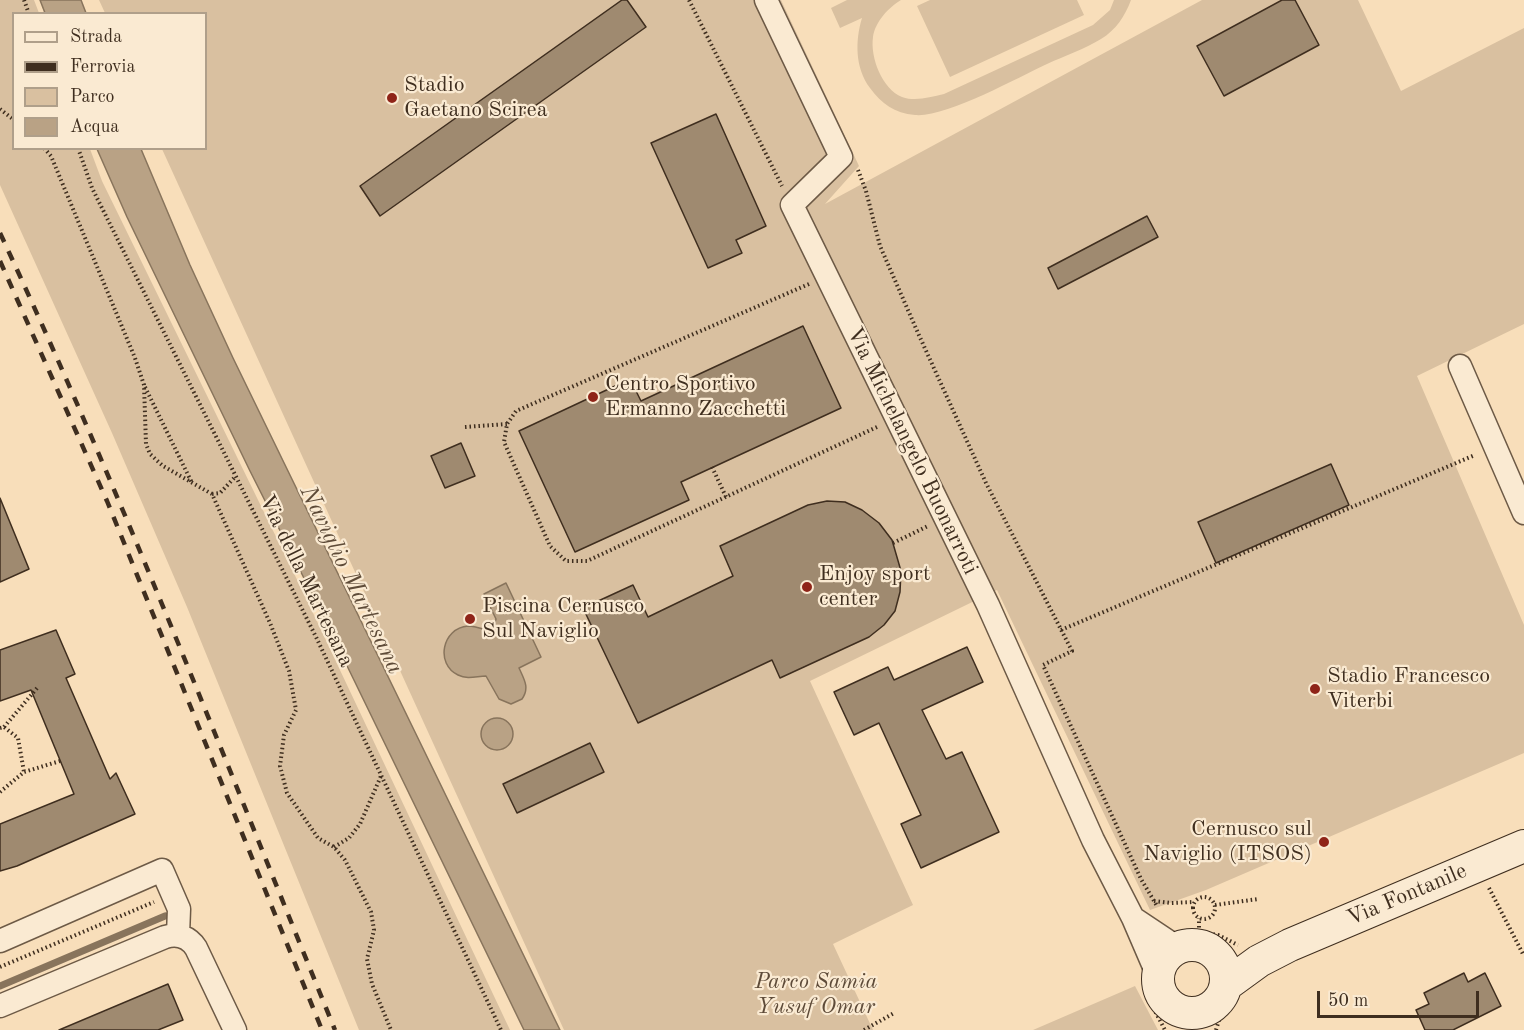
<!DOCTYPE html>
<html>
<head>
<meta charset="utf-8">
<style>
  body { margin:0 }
  #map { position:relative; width:1524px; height:1030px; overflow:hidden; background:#f8deba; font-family:"Old Standard TT",serif }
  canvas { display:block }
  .legend { position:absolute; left:12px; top:12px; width:195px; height:138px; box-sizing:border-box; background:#faead2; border:2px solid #af9f8a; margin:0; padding:8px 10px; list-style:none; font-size:18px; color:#3f2e1f }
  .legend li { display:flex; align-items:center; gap:12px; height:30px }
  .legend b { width:30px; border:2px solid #af9f8a }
  .scale { position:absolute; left:1317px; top:991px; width:162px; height:27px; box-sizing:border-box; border:3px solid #3f2e1f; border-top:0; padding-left:8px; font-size:18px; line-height:21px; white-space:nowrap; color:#3f2e1f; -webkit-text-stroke:4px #faead2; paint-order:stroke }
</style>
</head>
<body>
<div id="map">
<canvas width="1524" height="1030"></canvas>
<ul class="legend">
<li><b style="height:8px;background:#faead2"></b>Strada</li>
<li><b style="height:8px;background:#3f2e1f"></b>Ferrovia</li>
<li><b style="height:16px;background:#d9c0a0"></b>Parco</li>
<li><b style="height:16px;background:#b9a285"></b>Acqua</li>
</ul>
<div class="scale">50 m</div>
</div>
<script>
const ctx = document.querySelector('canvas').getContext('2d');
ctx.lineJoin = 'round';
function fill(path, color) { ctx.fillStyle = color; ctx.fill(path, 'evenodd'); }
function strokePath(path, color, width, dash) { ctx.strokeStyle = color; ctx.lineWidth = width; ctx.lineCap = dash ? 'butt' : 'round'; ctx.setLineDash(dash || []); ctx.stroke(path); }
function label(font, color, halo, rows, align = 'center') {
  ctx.font = font + ' "Old Standard TT",serif'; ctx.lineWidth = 4.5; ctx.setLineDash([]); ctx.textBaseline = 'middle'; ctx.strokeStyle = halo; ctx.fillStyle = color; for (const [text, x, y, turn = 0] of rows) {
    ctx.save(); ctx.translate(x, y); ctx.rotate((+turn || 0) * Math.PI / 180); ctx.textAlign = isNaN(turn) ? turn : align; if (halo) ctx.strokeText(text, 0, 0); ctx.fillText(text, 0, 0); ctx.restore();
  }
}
fill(new Path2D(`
  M0,0H34L39,13L14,14V148L90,149L102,181L305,596L510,1030H359L187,607L112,433L0,185Z
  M99,0H781L859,166L825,204L1202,0H1358L1401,91L1524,28V324L1417,376L1524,625V753L1206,890L1150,910L997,590L810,681L913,905L833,944L873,1030H564L162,149L206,148V14L105,13Z
  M847,0H901C889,7 875,22 873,37C870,57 882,89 902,97C916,102 930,97 944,94L1093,25L1110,10L1114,0H1131C1125,16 1116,30 1101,39C1085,49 1064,56 1047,64C1017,78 945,118 915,115C894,113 882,104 870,88C855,68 855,41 862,18L840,28L831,8Z
  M930,0H1077L1084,15L950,77L917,6Z
  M1135,986L1158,1030H1033Z`), '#d9c0a0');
const water = new Path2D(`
  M40,0H81L86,13H45Z
  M97,149H141L190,265L233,358L560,1030H524L317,604L250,471L127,217Z
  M506,583L541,657L519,668C524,679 530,688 522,699L511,704L499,699L486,676C477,676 468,680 458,675C435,664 442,628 468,626C474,626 480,628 486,630L494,626L496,619L484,594Z
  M481 734a16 16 0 1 1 32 0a16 16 0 1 1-32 0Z`);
fill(water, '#b9a285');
strokePath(water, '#88745c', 1.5);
strokePath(new Path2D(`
  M0,986L165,916`), '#88745c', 7);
const building = new Path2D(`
  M622,0H627L646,27L380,216L360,186Z
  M1282,0H1295L1319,45L1224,96L1197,46Z
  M716,114L766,226L736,240L742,253L708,268L651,143Z
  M1147,216L1158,237L1058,289L1048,268Z
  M803,326L841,408L681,482L689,500L575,552L519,431L630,379L641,401Z
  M461,443L475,476L445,488L431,456Z
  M1331,464L1349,505L1216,563L1198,522Z
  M0,498L29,569L0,582Z
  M827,501L845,502L862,510L879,523L892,540L901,571L900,592L895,611L884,625L869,637L780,678L772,660L638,723L583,608L633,585L648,617L733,576L720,546L808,505Z
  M56,630L75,674L66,678L110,779L116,773L135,814L17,866L0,871V824L74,794L31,690L0,701V650Z
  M967,647L983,682L922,710L946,759L962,752L999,832L921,868L901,824L921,815L879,723L854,735L834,692L888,667L894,680Z
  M590,743L604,772L517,813L503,784Z
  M1464,973L1468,982L1485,973L1501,1006L1453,1030H1425L1416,1010L1429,1004L1424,993Z
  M168,984L183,1020L158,1030H59Z`);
fill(building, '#9f8a70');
strokePath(building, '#3f2e1f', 1.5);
const street = new Path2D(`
  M766,0L841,157L792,205L988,605L1093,840L1133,918L1158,976
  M1460,366L1524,513
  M1133,918L1178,948
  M0,941L162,870L179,909L178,935
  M0,1006L165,937C178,933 189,937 196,948L235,1030`);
const secondary = new Path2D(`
  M1158 979a34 34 0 1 1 68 0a34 34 0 1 1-68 0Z
  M1226,985L1259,961L1290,945L1524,846`);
strokePath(street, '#6d5a46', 25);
strokePath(secondary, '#3f2e1f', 34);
strokePath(new Path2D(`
  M24,0L29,14
  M689,0L782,186
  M0,109L14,120
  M44,148L51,156L135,358L144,385L146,444L150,454L163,466L212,494L270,623L289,671L296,710L284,735L280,766L287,793L318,838L334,847L345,860L371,912L374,930L367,959L372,984L391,1030
  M78,148L92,188L317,639L501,1030
  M858,170L866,191L880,246L918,333L986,483L1072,651L1043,665L1141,879L1157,906
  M809,284L516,411L507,424L504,442L550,546L566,561H587L877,427
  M145,387L192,483
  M465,427L507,424
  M712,467L726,497
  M212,494L220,493L236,476
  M893,543L928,526
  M1061,630L1475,455
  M4,727L38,687
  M0,728L4,727L18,738L24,772
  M0,792L24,772L60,761
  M334,847L349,838L360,824L381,776
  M1489,888L1524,956
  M1193 908a11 11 0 1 1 22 0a11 11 0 1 1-22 0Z
  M1154,901L1171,903L1194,902
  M1215,905L1258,899
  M1191,931L1218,935L1238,945
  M1199,932V918
  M0,967L154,902
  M1147,996L1165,1030
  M864,1030L894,1013
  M1216,1030L1219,1020L1227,1011`), '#3f2e1f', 4, [1.5, 3]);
strokePath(street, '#faead2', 22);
strokePath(secondary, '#faead2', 32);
strokePath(new Path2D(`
  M0,233C122,494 226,763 335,1030
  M0,261L107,501L322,1030`), '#3f2e1f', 4.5, [10, 10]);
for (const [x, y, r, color] of [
  [392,98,6,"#8f2418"],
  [593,397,6,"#8f2418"],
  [807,587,6,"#8f2418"],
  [470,619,6,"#8f2418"],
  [1315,689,6,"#8f2418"],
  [1324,842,6,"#8f2418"]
]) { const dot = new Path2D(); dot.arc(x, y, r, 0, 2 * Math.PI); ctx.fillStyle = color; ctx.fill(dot); strokePath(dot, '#faead2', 2); }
label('22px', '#3f2e1f', '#faead2', [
  ["Stadio",404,85],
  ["Gaetano Scirea",404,110],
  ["Centro Sportivo",605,384],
  ["Ermanno Zacchetti",605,409],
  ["Enjoy sport",819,574],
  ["center",819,599],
  ["Piscina Cernusco",482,606],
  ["Sul Naviglio",482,631],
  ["Stadio Francesco",1327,676],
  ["Viterbi",1327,701],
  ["Cernusco sul",1312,829,"right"],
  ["Naviglio (ITSOS)",1312,854,"right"]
], 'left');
label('22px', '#3f2e1f', '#faead2', [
  ["Via Michelangelo Buonarroti",912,451,64],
  ["Via della Martesana",306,581,64],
  ["Via Fontanile",1407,895,-23]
]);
label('italic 22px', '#5e4b39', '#faead2', [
  ["Parco Samia",816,982],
  ["Yusuf Omar",816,1007]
]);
label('italic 24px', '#5e4b38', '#faead2', [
  ["Naviglio Martesana",351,580,64]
]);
</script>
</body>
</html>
